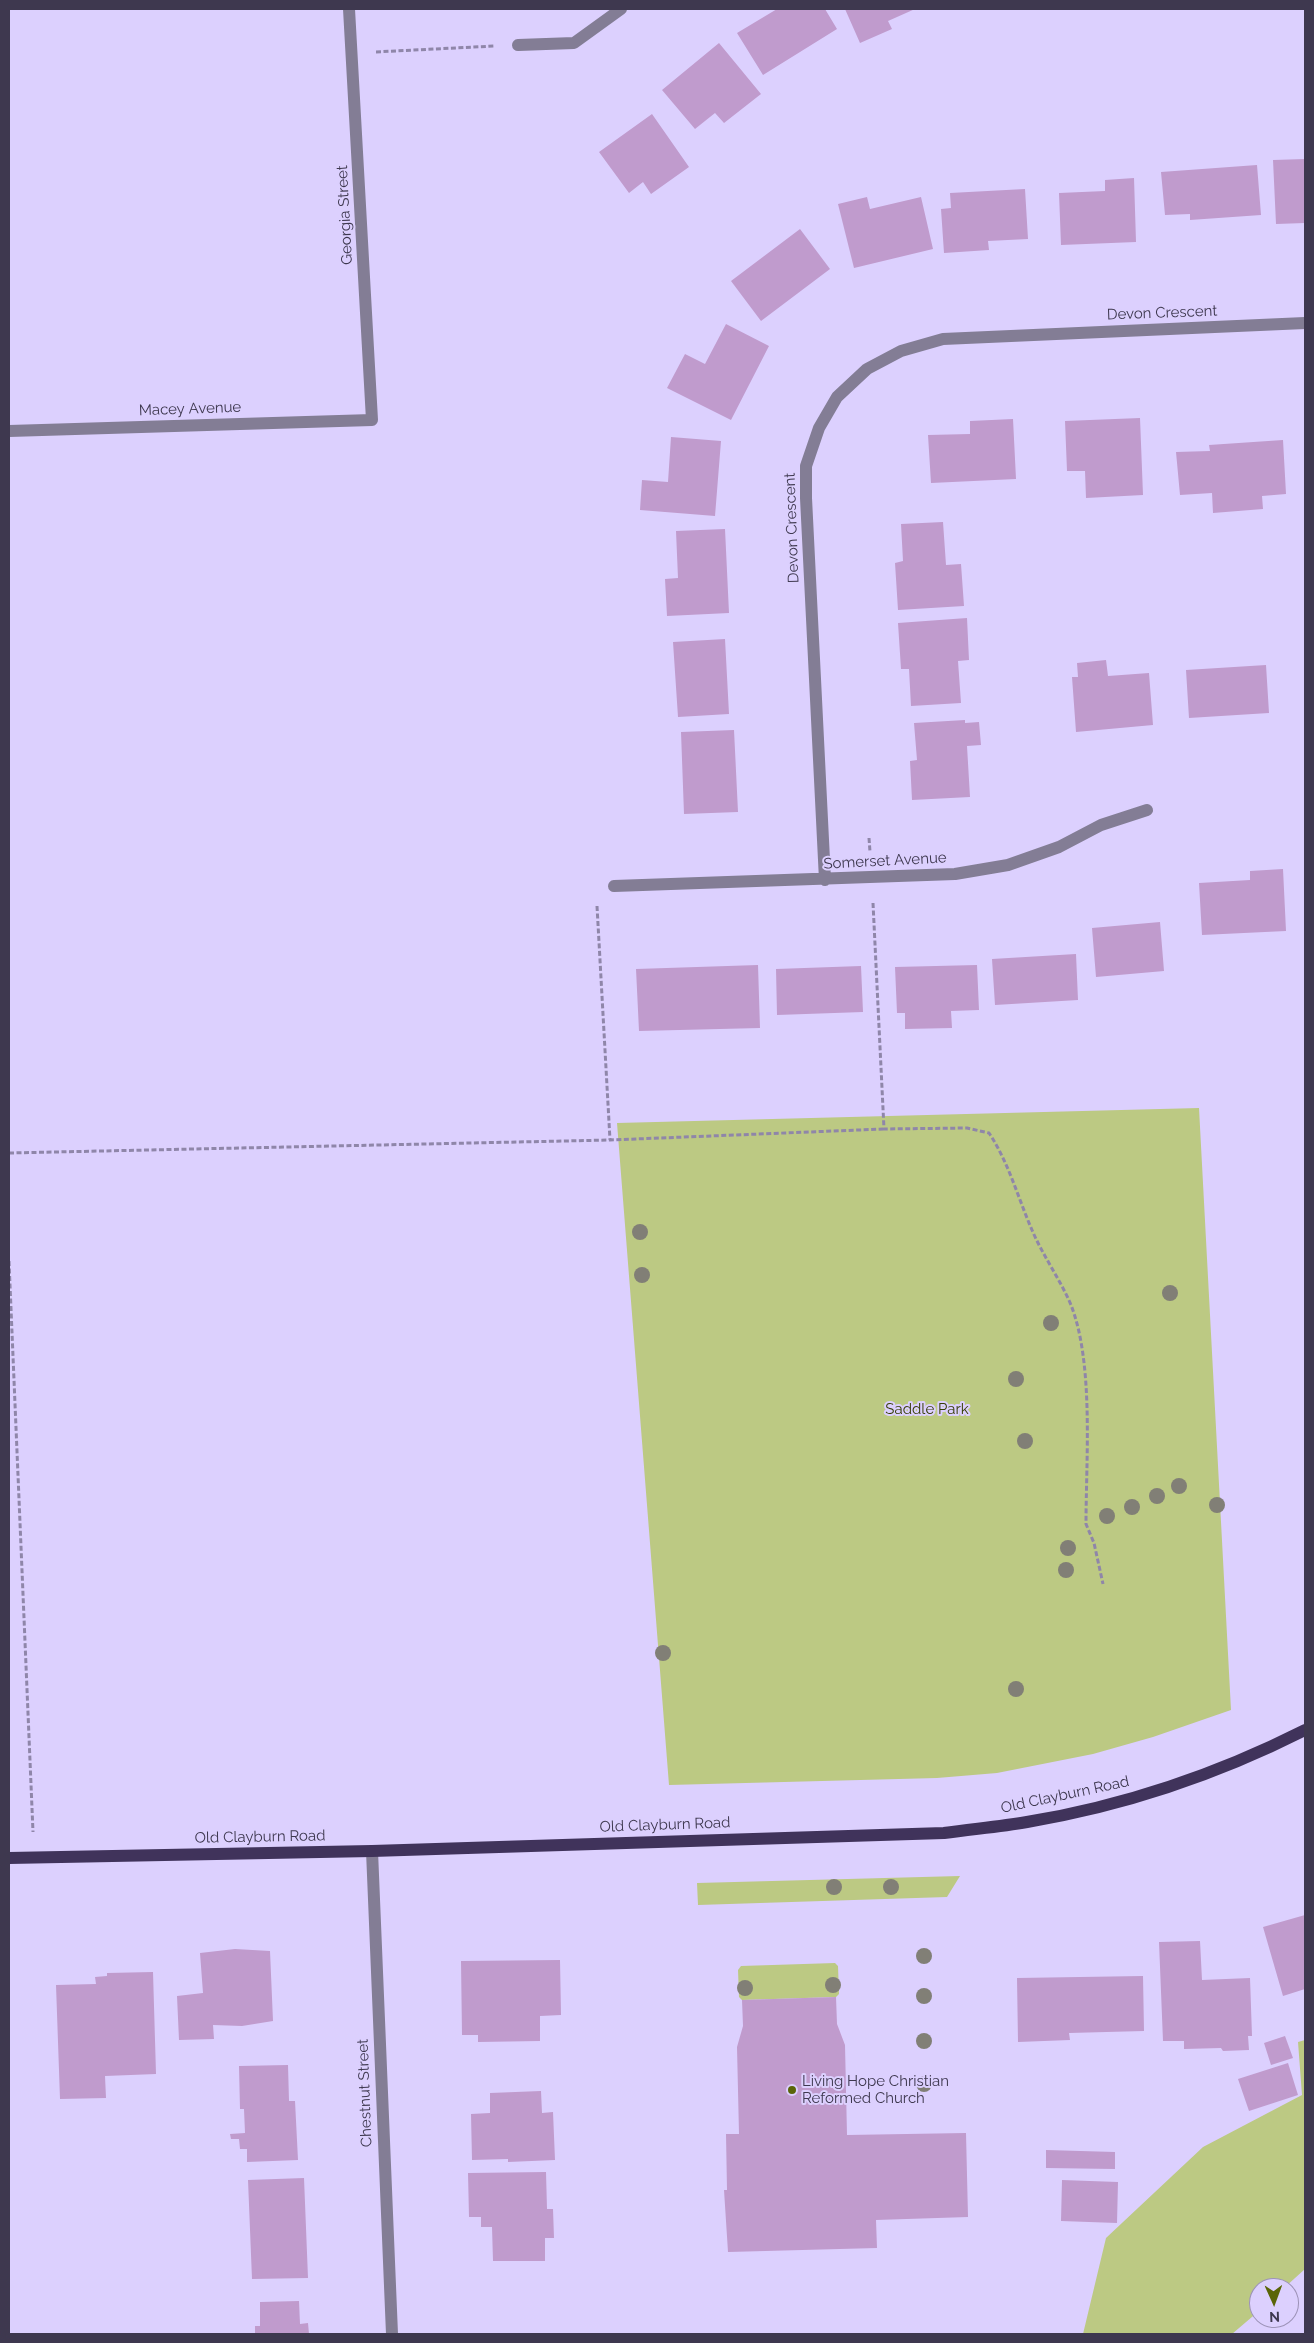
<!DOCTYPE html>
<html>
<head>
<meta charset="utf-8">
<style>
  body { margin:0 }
  #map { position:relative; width:1314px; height:2343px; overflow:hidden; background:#dcd0fe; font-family:Raleway,sans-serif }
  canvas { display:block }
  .frame { position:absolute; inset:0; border:10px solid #3e384f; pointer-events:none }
  .north { position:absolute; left:1249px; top:2278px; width:50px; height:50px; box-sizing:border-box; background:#dcd0fe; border:1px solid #9d93b8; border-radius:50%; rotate:178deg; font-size:14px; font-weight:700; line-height:20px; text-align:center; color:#3e384f }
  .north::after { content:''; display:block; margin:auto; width:18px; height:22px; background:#5a6508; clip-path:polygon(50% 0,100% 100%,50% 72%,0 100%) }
</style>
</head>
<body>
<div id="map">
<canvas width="1314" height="2343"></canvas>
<div class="frame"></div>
<div class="north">N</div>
</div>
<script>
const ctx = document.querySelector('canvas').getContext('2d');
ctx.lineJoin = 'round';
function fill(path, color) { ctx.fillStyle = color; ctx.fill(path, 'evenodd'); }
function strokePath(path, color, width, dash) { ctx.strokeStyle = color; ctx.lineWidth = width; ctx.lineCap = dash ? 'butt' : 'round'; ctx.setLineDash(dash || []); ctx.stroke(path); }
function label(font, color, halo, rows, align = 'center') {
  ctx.font = font + ' Raleway,sans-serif'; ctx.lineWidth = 4; ctx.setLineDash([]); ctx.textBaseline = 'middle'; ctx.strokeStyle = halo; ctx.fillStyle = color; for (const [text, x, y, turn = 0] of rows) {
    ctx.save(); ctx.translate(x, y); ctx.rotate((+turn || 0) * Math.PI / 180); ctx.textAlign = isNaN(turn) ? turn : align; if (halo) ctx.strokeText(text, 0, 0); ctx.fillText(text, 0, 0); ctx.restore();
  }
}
fill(new Path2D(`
  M1199,1108L1231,1710L1153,1737L1093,1754L997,1773L937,1778L669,1785L617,1123Z
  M960,1876L947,1897L698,1905L697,1883Z
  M835,1963L838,1966L839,1994L836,1997L742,2000L739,1997L738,1970L741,1966Z
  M1305,2040V2269L1284,2288H1259V2311L1232,2334H1083L1106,2238L1203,2147L1302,2095L1298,2042Z`), '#bcc983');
fill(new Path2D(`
  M777,9H825L837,29L763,75L737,33Z
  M845,9H915L888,21L892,29L860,43Z
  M719,43L761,94L724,123L715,113L695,129L662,90Z
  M652,114L689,167L651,194L643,182L629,193L599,152Z
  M1305,159V223L1276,224L1273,160Z
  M1257,165L1261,215L1190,220V214L1165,215L1161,172Z
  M1134,178L1136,242L1061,245L1059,193L1105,191V180Z
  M1025,189L1028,239L988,241L989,250L944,253L941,209L951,208L950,193Z
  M867,197L870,209L921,197L933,249L854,268L838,204Z
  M800,229L830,269L761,321L731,281Z
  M726,324L769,346L731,420L667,388L685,354L705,364Z
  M1140,418L1143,495L1086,498L1085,471H1067L1065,421Z
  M1013,419L1016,479L931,483L928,435L970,434V421Z
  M671,437L721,441L715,516L640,510L642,480L668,482Z
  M1283,440L1286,494L1262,496L1263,509L1213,513L1212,493L1180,495L1176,452L1210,451L1209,445Z
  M943,522L946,565L961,564L964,606L898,610L895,563L903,561L901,524Z
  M725,529L729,613L667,616L665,579L678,578L676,531Z
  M967,618L969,660L958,661L961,703L911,706L909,669H901L898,623Z
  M725,639L729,714L678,717L673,642Z
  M1106,660L1108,676L1149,673L1153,725L1076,732L1072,677H1078L1077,663Z
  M1266,665L1269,713L1189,718L1186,670Z
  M965,720V723L979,722L981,745L967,746L970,797L912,800L910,761L917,760L914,723Z
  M734,730L738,812L684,814L681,732Z
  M1283,869L1286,931L1202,935L1199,883L1250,880V871Z
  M1160,922L1164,971L1096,977L1092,928Z
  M1076,954L1078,1000L995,1005L992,959Z
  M758,965L760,1028L639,1031L636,969Z
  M977,965L979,1010L951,1011L952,1028L905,1029V1013H897L895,967Z
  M861,966L863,1012L777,1015L776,969Z
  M1305,1915V1989L1283,1996L1263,1927Z
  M1200,1941L1202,1980L1250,1978L1252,2036H1248L1249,2050L1223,2051L1221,2048L1184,2049V2041H1163L1159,1942Z
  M235,1949L270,1951L273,2021L242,2026L213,2025L214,2039L179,2040L177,1996L203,1993L200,1953Z
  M560,1960L561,2015L540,2016V2041L478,2042V2035H462L461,1961Z
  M153,1972L156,2074L105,2076L106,2098L60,2099L56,1985L96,1984L95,1977L107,1976V1973Z
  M1143,1976L1144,2031L1069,2033L1070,2040L1018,2042L1017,1978Z
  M836,1997L837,2024L845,2045L847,2135L966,2133L968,2217L876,2220L877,2248L728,2252L724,2190H727L726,2134H739L737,2047L743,2026L742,2000Z
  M1285,2036L1293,2058L1271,2065L1264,2043Z
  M1288,2063L1298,2095L1249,2111L1238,2079Z
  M288,2065L289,2101H295L298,2160L247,2162V2149H240L239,2139H231L230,2134L245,2133L244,2109H240L239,2066Z
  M541,2091L542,2113L553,2112L555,2160L508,2162V2159L472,2160L471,2114L490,2113V2093Z
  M1046,2150L1115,2152V2169L1046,2168Z
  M546,2172L547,2209H553L554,2238H545V2261H493L492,2227H481V2217H469L468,2173Z
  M304,2178L308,2278L252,2279L248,2180Z
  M1062,2180L1118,2182L1117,2223L1061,2221Z
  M299,2301L300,2324L308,2323L309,2334H255V2326H260V2302Z`), '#c09bcd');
strokePath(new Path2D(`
  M376,52L495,46
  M869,838L870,852
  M873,903L884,1129L967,1128L989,1133C1009,1163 1018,1198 1032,1230C1043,1256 1060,1279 1071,1305C1094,1364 1086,1459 1086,1524L1094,1543L1103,1584
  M597,906L610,1140
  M9,1153L610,1140L884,1129
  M9,1261L33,1832`), '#8f86a9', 3, [5, 2.5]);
strokePath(new Path2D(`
  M518,45L574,43L621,9
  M9,431L372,420L349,9
  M825,880L806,498V466L819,428L837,397L867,369L901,351L943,339L1305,323
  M614,886L955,874L1008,865L1059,847L1101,825L1147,810
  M372,1851L392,2334`), '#837d95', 12);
strokePath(new Path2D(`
  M9,1858L372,1851L944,1833C971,1829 999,1827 1027,1822C1123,1806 1218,1774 1305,1730`), '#40335b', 12);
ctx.fillStyle = '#817f76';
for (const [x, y] of [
  [640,1232],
  [642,1275],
  [1170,1293],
  [1051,1323],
  [1016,1379],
  [1025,1441],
  [1179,1486],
  [1157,1496],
  [1217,1505],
  [1132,1507],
  [1107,1516],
  [1068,1548],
  [1066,1570],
  [663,1653],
  [1016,1689],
  [834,1887],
  [891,1887],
  [924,1956],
  [833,1985],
  [745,1988],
  [924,1996],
  [924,2041],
  [924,2084]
]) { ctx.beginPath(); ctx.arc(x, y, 8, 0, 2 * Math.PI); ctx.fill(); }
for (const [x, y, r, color] of [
  [792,2090,5,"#5a6508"]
]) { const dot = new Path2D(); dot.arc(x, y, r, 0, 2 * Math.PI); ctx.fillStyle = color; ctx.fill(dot); strokePath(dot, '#dcd0fe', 2); }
label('15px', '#3e384f', '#dcd0fe', [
  ["Georgia Street",345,215,-93],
  ["Devon Crescent",1162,313,-2],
  ["Macey Avenue",190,409,-2],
  ["Devon Crescent",792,528,-92],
  ["Somerset Avenue",885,861,-3],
  ["Old Clayburn Road",1065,1795,-12],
  ["Old Clayburn Road",665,1825,-2],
  ["Old Clayburn Road",260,1837,-1],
  ["Chestnut Street",365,2093,-92]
]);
label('15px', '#363d06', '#dcd0fe', [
  ["Saddle Park",927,1409]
]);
label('15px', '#3e384f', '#dcd0fe', [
  ["Living Hope Christian",802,2081],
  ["Reformed Church",802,2098]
], 'left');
</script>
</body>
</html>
